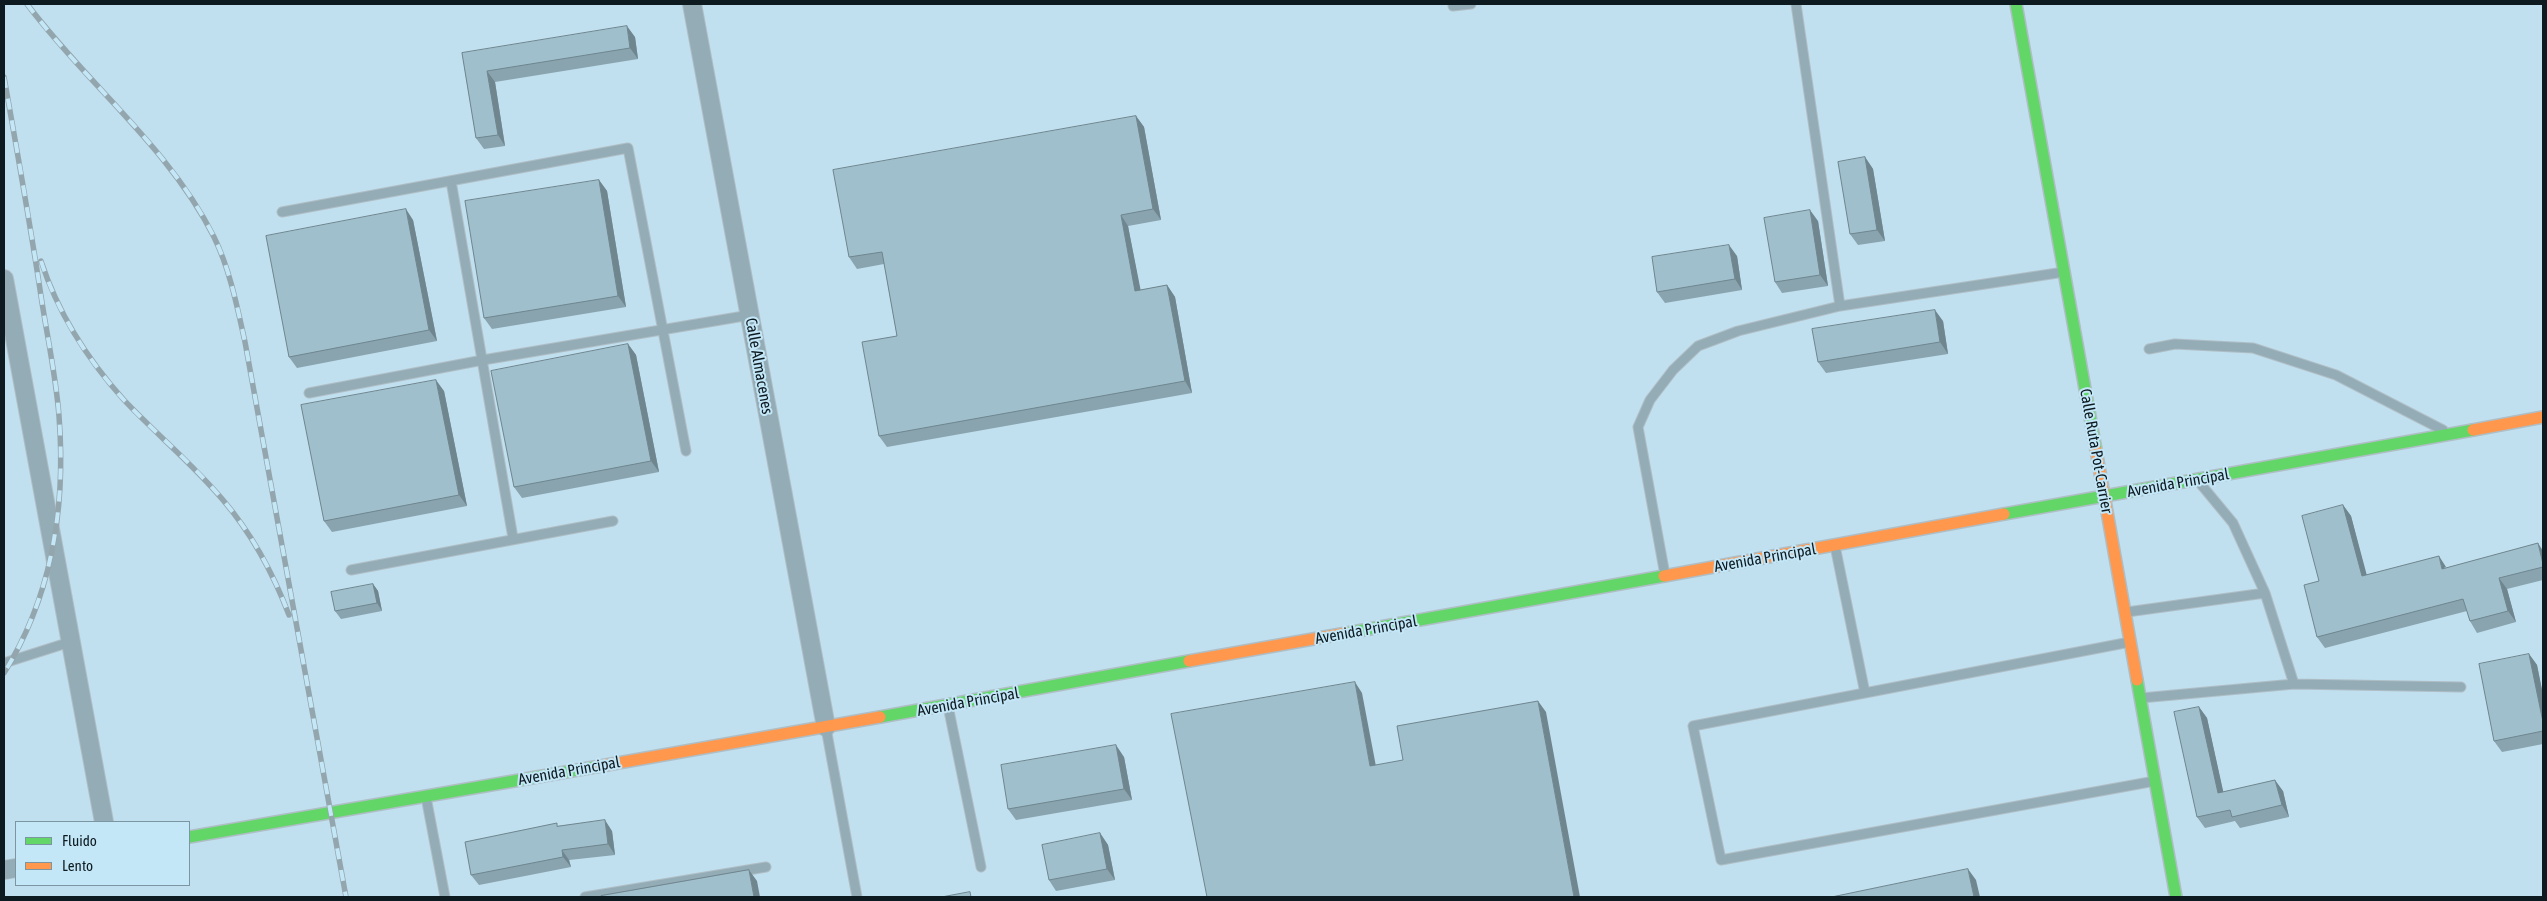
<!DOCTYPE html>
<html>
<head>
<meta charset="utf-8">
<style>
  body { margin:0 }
  #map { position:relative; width:2547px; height:901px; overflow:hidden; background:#d0e3ec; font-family:"Asap Condensed",sans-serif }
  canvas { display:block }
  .frame { position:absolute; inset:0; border:5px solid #0d1a20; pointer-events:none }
  .legend { position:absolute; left:15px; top:821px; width:175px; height:65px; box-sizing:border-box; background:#c4e7f8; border:1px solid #7b95a2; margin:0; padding:6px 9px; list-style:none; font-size:15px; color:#0d1a20 }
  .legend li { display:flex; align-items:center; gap:10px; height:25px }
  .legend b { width:25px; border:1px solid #7b95a2 }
</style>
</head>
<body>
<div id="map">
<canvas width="2547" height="901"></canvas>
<div class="frame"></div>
<ul class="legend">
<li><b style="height:6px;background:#63d668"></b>Fluido</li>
<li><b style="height:6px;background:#ff974d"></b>Lento</li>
</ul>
</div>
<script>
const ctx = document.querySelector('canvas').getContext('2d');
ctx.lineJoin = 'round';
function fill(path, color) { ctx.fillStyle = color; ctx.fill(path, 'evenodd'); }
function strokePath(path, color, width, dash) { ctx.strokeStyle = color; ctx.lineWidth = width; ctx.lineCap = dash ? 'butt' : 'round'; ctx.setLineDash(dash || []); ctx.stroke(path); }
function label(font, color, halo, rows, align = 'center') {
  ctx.font = font + ' "Asap Condensed",sans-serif'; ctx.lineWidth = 4; ctx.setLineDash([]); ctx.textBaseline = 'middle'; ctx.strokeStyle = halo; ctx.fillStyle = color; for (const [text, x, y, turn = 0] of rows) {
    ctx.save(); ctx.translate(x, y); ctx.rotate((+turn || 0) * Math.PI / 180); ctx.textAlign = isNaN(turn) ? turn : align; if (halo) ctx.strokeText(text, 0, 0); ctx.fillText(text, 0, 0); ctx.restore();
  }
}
fill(new Path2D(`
  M4,4H2543V897H4ZM16,822H189V885H16Z`), '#c0dfef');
const lane = new Path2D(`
  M1453,4V6L1471,4
  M1796,4L1840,306
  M451,181L513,538
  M282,212L628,148L686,451
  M2149,349L2175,344L2253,348L2336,375L2443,430
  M309,393L483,360L750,315
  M2199,482L2233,523L2265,593
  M1835,546L1865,693
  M351,570L613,521
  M1665,575L1638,427L1650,400L1673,370L1698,346L1738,331L1840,306L2064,272
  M2127,612L2265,593L2294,684L2461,687
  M2130,642L1693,726L1721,860L2155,781
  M4,663L70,642
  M2141,698L2294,684
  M948,706L981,867
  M826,728L857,897
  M426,797L445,897
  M585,897L766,867`);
const street = new Path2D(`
  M692,4L826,727
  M4,279L104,822
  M4,870L16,868`);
const fast = new Path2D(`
  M2016,4L2096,450
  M2004,514L2473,430
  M1347,633L1664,576
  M2137,680L2176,897
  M880,717L1189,661
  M189,837L595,767`);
const slow = new Path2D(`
  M2473,430L2543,417
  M2096,450L2137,680
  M1664,576L2004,514
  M1189,661L1347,633
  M595,767L880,717`);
strokePath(lane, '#afbec5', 11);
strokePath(street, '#afbec5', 20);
strokePath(fast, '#afbec5', 14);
strokePath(slow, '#afbec5', 14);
strokePath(lane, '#94acb6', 9);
strokePath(street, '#94acb6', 18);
strokePath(fast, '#63d668', 11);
strokePath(slow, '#ff974d', 11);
const rail = new Path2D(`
  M27,4C86,83 169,147 214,237C230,270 237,306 245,342L346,897
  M4,77C17,150 30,223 41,296C47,336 56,376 59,416C66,506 52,596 4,673
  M41,261C58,313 87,359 124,400C156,434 193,464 223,500C252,534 273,573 289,615`);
strokePath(rail, '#94a6ad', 5.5);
strokePath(rail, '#c4e7f8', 4, [11]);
fill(new Path2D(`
  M635,37L638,59L495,82L505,146L484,149L476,138L462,53Z
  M1136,116L1144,127L1161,220L1128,226L1140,290L1167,285L1175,297L1192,393L887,447L879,436L897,336L884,264L857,269L849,257Z
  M1865,157L1873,169L1885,241L1858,245L1850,234Z
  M599,180L607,191L626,307L492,329L484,318Z
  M413,220L437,341L297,368L289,357Z
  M1818,221L1828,286L1782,293L1775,282Z
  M1737,256L1742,290L1665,303L1657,292Z
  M1943,321L1948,354L1826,373L1818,362Z
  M628,344L636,355L659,472L522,498L514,487Z
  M444,391L467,506L332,532L324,521Z
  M2343,505L2351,516L2366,575L2446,568L2543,551V580L2507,589L2516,622L2477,633L2470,621L2467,611L2325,648L2317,637L2319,581Z
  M373,584L378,591L382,611L341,619L335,611Z
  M2529,654L2537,665L2543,695V744L2502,752L2494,741Z
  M2199,707L2207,718L2223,792L2283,791L2289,817L2240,828L2235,821L2205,828L2197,817Z
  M1124,757L1132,800L1016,820L1008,809Z
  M558,826L612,831L615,855L569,860L571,867L479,885L471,875Z
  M1100,833L1108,845L1115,880L1056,891L1049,880Z`), '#89a4af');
fill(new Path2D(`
  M627,26L635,37L638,59L630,48Z
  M487,71L495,82L505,146L498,135Z
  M1136,116L1144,127L1161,220L1153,209Z
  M1865,157L1873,169L1885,241L1877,230Z
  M599,180L607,191L626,307L618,296Z
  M406,209L413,220L437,341L429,330Z
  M1810,210L1818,221L1828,286L1820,275Z
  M1121,215L1128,226L1143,302L1135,291Z
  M1729,245L1737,256L1742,290L1735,279Z
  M1167,285L1175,297L1192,393L1185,381Z
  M1935,310L1943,321L1948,354L1940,342Z
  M628,344L636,355L659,472L651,461Z
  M436,380L444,391L467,506L459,495Z
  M2343,505L2351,516L2370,587L2362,576Z
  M2538,543L2543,551V564Z
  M2439,556L2446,567L2442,569Z
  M2499,578L2507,589L2516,622L2508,611Z
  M373,584L378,591L382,611L377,603Z
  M2529,654L2537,665L2543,695V722Z
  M1355,682L1362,693L1378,777L1370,766Z
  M1538,701L1546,712L1580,897H1574Z
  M2199,707L2207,718L2226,804L2218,793Z
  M1116,745L1124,757L1132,800L1124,789Z
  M2275,780L2283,791L2289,817L2282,805Z
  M605,820L612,831L615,855L608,844Z
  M1100,833L1108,845L1115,880L1107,869Z
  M562,850L569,860L571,867L563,857Z
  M1968,869L1976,880L1980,897H1974Z
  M749,870L757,881L760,897H754Z`), '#6f868f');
const building = new Path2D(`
  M627,26L630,48L487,71L498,135L476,138L462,53Z
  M1136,116L1153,209L1121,215L1135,291L1167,285L1185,381L879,436L862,342L897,336L882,252L849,257L833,170Z
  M1865,157L1877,230L1850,234L1838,162Z
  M599,180L618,296L484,318L465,201Z
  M406,209L429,330L289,357L266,236Z
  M1810,210L1820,275L1775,282L1764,218Z
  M1729,245L1735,279L1657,292L1652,257Z
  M1935,310L1940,342L1818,362L1812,329Z
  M628,344L651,461L514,487L491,371Z
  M436,380L459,495L324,521L301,405Z
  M2343,505L2362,576L2439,556L2442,569L2538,543L2543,564V567L2499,578L2508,611L2470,621L2463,599L2317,637L2304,585L2319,581L2302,516Z
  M373,584L377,603L335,611L331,592Z
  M2529,654L2543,722V731L2494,741L2479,664Z
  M1355,682L1370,766L1403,760L1397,726L1538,701L1574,897H1207L1171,714Z
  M2199,707L2218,793L2275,780L2282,805L2232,817L2230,810L2197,817L2174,712Z
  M1116,745L1124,789L1008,809L1001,765Z
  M605,820L608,844L562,850L563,857L471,875L465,842L557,823V826Z
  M1100,833L1107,869L1049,880L1042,845Z
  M1968,869L1974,897H1832Z
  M749,870L754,897H601V896Z
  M970,892L971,897H942Z`);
fill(building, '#9fbfcc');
strokePath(building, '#6f868f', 1);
label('16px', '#0d1a20', '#c4e7f8', [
  ["Calle Almacenes",759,366,80],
  ["Calle Ruta Pot-Carrier",2096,451,80],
  ["Avenida Principal",2178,483,-10],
  ["Avenida Principal",1765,558,-10],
  ["Avenida Principal",1366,630,-10],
  ["Avenida Principal",968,702,-10],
  ["Avenida Principal",569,771,-10]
]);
</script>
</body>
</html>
